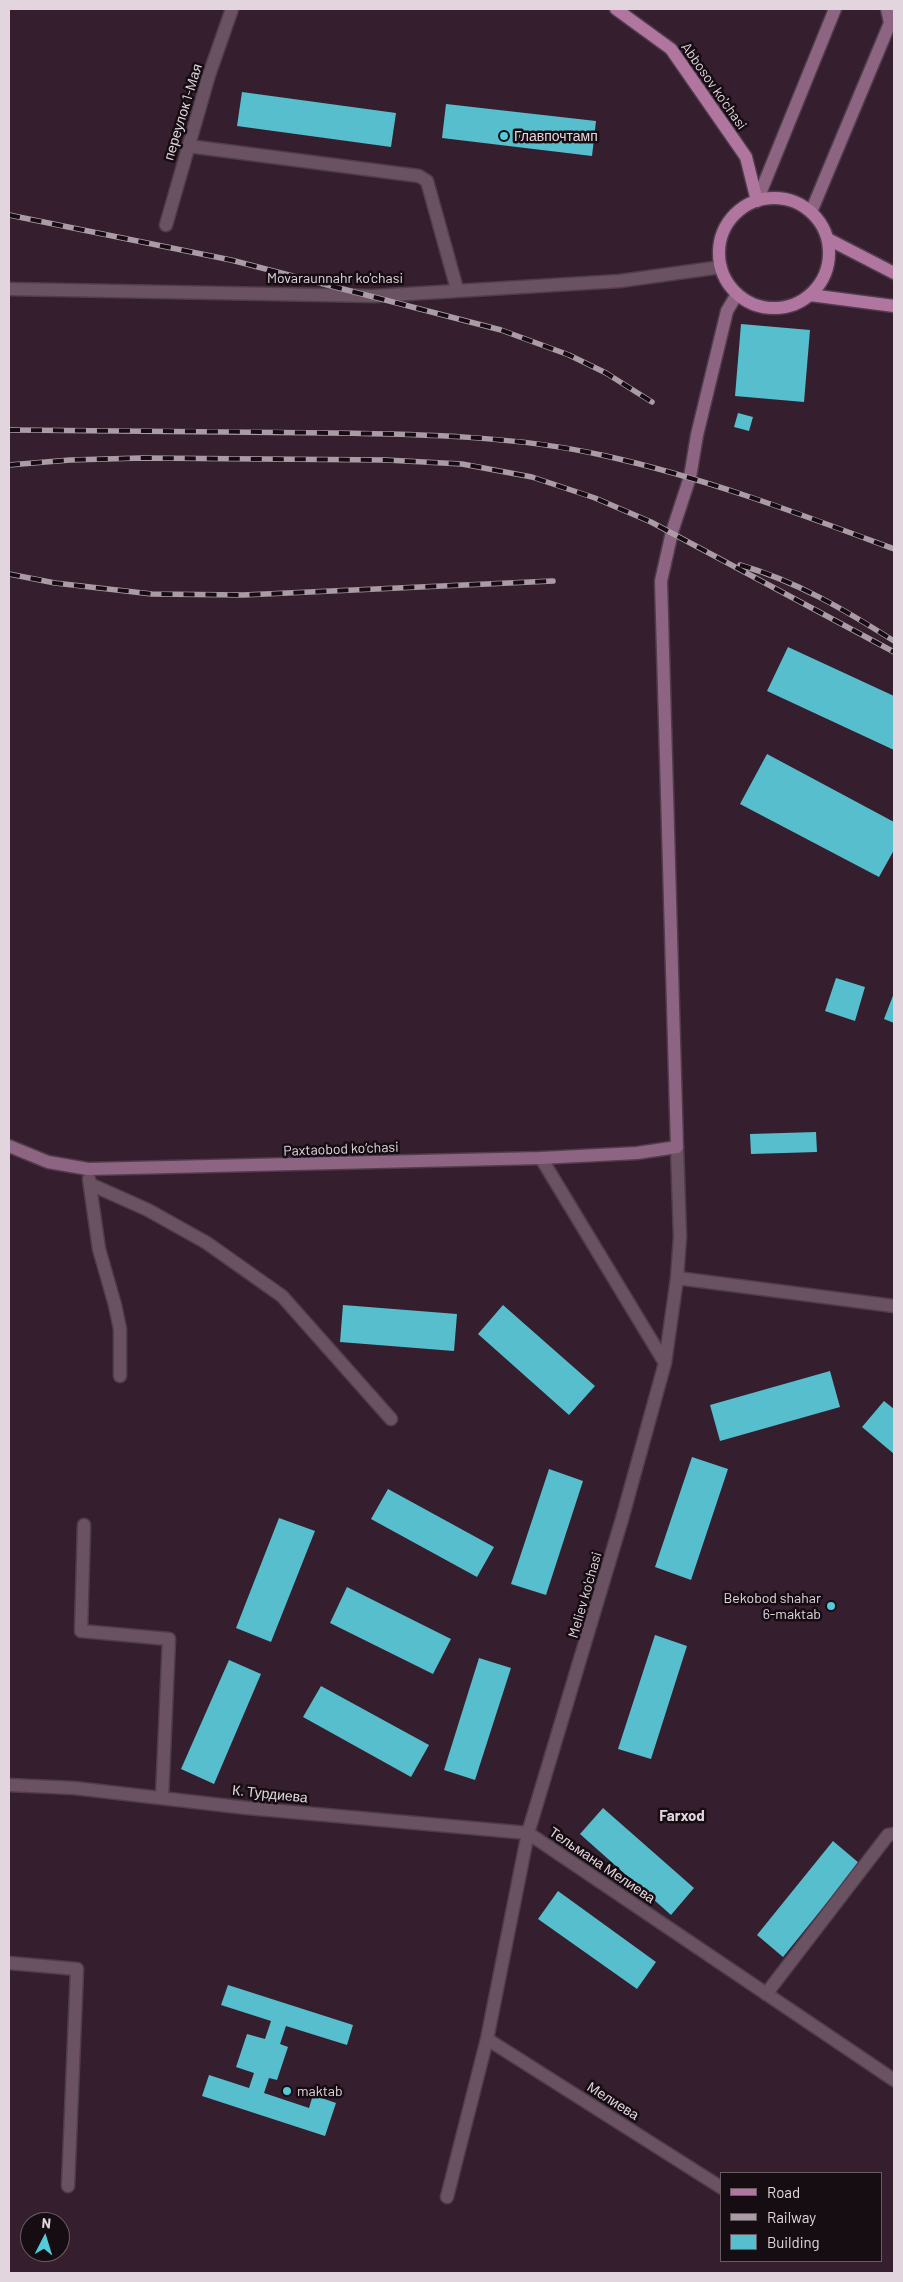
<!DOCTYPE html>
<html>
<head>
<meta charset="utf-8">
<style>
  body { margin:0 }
  #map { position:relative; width:903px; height:2282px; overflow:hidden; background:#351f2f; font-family:Barlow,sans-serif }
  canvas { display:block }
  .frame { position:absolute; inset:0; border:10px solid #e3d5de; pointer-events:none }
  .legend { position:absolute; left:720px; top:2172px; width:162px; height:90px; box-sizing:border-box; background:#160d13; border:1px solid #685d64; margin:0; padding:6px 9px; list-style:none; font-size:15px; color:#e3d5de }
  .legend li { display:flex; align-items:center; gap:10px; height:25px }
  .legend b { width:25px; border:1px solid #685d64 }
  .north { position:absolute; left:20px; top:2212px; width:50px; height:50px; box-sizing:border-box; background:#160d13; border:1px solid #685d64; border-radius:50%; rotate:5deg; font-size:14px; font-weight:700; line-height:20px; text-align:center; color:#e3d5de }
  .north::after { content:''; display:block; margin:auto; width:18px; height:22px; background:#53cbdb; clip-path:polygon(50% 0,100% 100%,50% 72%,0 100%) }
</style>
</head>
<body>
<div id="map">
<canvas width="903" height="2282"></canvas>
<div class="frame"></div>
<ul class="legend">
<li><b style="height:6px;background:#b176a0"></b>Road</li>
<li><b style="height:6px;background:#ab9ba6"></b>Railway</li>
<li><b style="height:14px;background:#57becd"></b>Building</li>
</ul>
<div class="north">N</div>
</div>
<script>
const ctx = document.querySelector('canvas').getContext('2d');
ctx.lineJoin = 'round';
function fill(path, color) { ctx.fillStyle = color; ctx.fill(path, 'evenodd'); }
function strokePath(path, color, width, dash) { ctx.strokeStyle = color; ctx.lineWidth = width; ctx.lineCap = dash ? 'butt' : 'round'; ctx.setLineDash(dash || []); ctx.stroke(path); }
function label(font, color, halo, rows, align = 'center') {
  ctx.font = font + ' Barlow,sans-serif'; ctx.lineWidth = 5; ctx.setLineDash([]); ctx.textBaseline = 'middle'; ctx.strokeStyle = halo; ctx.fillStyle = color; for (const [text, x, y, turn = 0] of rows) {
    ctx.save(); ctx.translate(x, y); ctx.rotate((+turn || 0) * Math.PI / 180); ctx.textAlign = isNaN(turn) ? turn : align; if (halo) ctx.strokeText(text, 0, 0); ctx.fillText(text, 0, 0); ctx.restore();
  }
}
fill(new Path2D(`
  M242,92L396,113L391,147L237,126Z
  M446,104L596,121L592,156L442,138Z
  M741,324L810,330L804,402L735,396Z
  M738,413L753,417L749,431L734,427Z
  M788,647L894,696V750L767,691Z
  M767,754L894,822V850L879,877L740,804Z
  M836,978L865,987L855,1021L825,1011Z
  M894,993V1023L884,1019Z
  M816,1132L817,1152L751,1154L750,1134Z
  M343,1305L457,1314L454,1351L340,1342Z
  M503,1305L595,1386L569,1415L478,1334Z
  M830,1371L840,1407L720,1441L710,1405Z
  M884,1401L894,1409V1454L862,1427Z
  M692,1457L728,1469L691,1580L655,1567Z
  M549,1469L583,1481L546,1595L511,1584Z
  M388,1489L494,1547L477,1577L371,1519Z
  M279,1518L315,1531L271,1642L236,1628Z
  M347,1587L451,1639L433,1674L330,1623Z
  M655,1635L687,1646L651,1759L618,1749Z
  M479,1658L511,1668L475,1780L444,1770Z
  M229,1660L261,1674L214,1784L181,1769Z
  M321,1686L429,1745L411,1777L303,1717Z
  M603,1808L694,1888L671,1915L580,1834Z
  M833,1841L859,1863L783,1957L757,1935Z
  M558,1891L656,1962L637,1989L538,1919Z
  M228,1985L353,2025L347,2045L286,2026L280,2044L288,2047L277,2080L269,2078L264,2093L309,2108L313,2095L336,2103L325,2136L202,2096L209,2075L249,2088L254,2073L236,2067L247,2034L265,2039L271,2021L221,2005Z`), '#57becd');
const street = new Path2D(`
  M188,146L419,176L427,181L457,289
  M166,225L209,75L232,9
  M9,289L374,296L620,281L721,267
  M89,1179L99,1249L115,1305L120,1329V1376
  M90,1184L148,1210L207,1243L282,1296L391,1419
  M677,1278L894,1306
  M665,1363L677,1278L680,1237L677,1147
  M84,1525L81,1631L169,1639L162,1798
  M9,1785L74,1788L247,1808L528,1833L894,2080
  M9,1963L77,1969L68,2186
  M766,1994L888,1835L894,1834
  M487,2039L722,2188
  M447,2197L487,2039L528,1833L622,1519L665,1363L541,1158`);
const secondary = new Path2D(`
  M757,201L835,9
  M811,212L890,23L887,9
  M9,1146L48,1162L88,1169L541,1158L637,1153L677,1147L661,581L672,532L690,477L697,435L727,311L737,294`);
const primary = new Path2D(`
  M616,9L671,49L746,157L757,201
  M719 253a55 55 0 1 1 110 0a55 55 0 1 1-110 0Z
  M828,239L894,273
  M810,295L894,306`);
strokePath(street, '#503d4b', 15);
strokePath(secondary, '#503d4b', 15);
strokePath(primary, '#503d4b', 15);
strokePath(street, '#6a5263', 12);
strokePath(secondary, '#8d6482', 12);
strokePath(primary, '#b176a0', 12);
const rail = new Path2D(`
  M9,215L231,260L501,330L569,355L606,373L652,402
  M9,430C116,431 223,431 331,433C419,434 519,436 606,456C705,478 800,514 894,549
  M9,465L70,460L141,458L386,460L462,464L532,477L595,498L651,522L894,652
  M740,565C796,581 845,610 894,641
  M9,574L55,583L152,594L243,595L553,581`);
strokePath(rail, '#ab9ba6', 5.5);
strokePath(rail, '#160d13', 4, [11]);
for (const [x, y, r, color] of [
  [504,136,5,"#53cbdb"],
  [831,1606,5,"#53cbdb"],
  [287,2091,5,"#53cbdb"]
]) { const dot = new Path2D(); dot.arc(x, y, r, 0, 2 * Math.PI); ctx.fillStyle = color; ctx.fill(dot); strokePath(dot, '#160d13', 2); }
label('14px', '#e3d5de', '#160d13', [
  ["Abbosov ko'chasi",714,86,55],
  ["переулок 1-Мая",183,112,-73],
  ["Movaraunnahr ko'chasi",335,278],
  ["Paxtaobod ko‘chasi",341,1149,-2],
  ["Meliev ko'chasi",585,1595,-74],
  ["К. Турдиева",270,1794,6],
  ["Тельмана Мелиева",602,1865,34],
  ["Мелиева",613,2101,32]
]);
label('14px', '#e3d5de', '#160d13', [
  ["Главпочтамп",514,136],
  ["Bekobod shahar",821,1598,"right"],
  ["6-maktab",821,1614,"right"],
  ["maktab",297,2091]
], 'left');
label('bold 15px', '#e3d5de', '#160d13', [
  ["Farxod",682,1816]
]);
</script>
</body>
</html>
